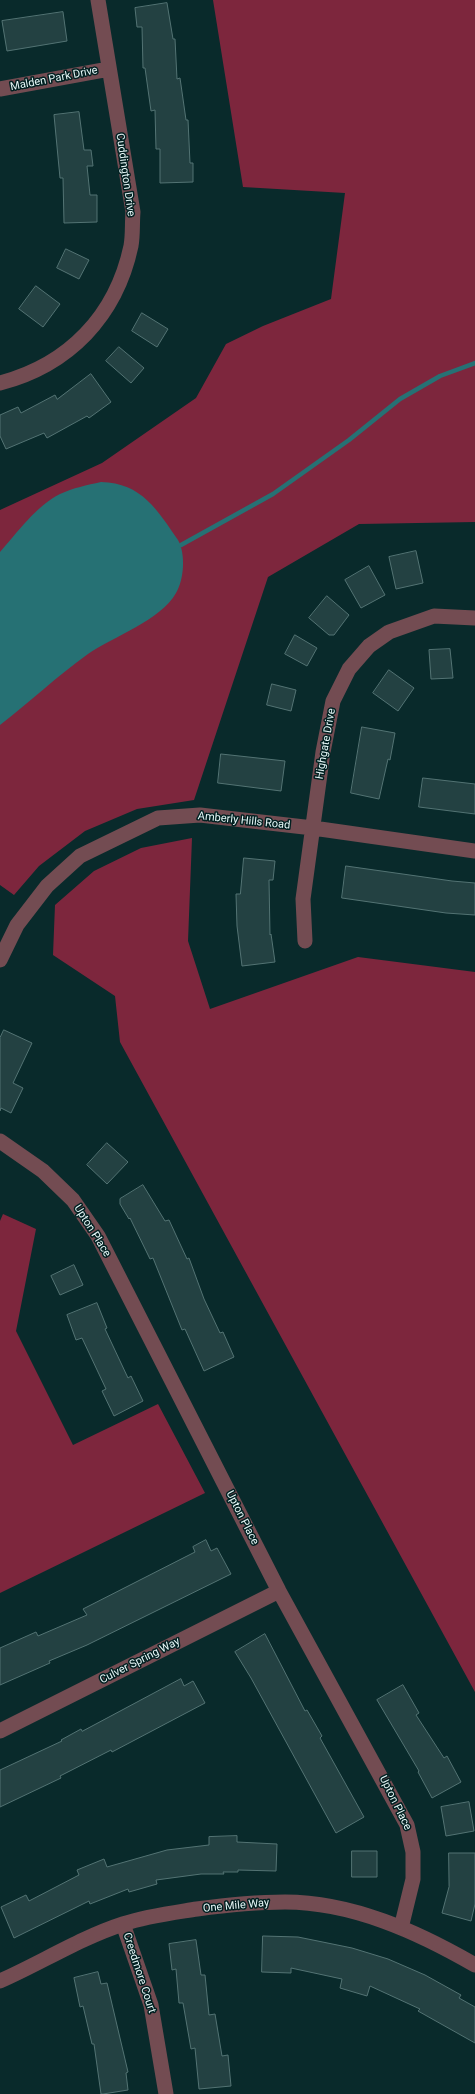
<!DOCTYPE html>
<html>
<head>
<meta charset="utf-8">
<style>
  body { margin:0 }
  canvas { display:block; background:#092a2b }
</style>
</head>
<body>
<canvas width="475" height="2094"></canvas>
<script>
const ctx = document.querySelector('canvas').getContext('2d');
ctx.lineJoin = 'round';
function fill(path, color) { ctx.fillStyle = color; ctx.fill(path, 'evenodd'); }
function strokePath(path, color, width, dash) { ctx.strokeStyle = color; ctx.lineWidth = width; ctx.lineCap = dash ? 'butt' : 'round'; ctx.setLineDash(dash || []); ctx.stroke(path); }
function label(font, color, halo, rows, align = 'center') {
  ctx.font = font + ' Roboto,sans-serif'; ctx.lineWidth = 3; ctx.setLineDash([]); ctx.textBaseline = 'middle'; ctx.strokeStyle = halo; ctx.fillStyle = color; for (const [text, x, y, turn = 0] of rows) {
    ctx.save(); ctx.translate(x, y); ctx.rotate((+turn || 0) * Math.PI / 180); ctx.textAlign = isNaN(turn) ? turn : align; if (halo) ctx.strokeText(text, 0, 0); ctx.fillText(text, 0, 0); ctx.restore();
  }
}
fill(new Path2D(`
  M213,0H475V522L359,524L268,577L194,800L137,809L85,831L39,866L14,895L0,885V510L102,463L196,398L226,344L263,326L331,299L345,193L243,187Z
  M192,838L188,941L210,1009L358,957L475,972V1692L120,1042L115,996L53,955L55,905L94,871L141,848Z
  M3,1214L36,1229L16,1331L73,1445L158,1404L205,1493L0,1593V1221Z`), '#7d263d');
fill(new Path2D(`
  M101,482C142,483 157,510 178,540C186,554 184,580 176,593C161,620 113,637 88,654C57,676 30,702 0,725V552C16,534 37,505 60,494C73,488 87,485 101,482Z`), '#267174');
strokePath(new Path2D(`
  M181,545L273,494L349,440L400,399L440,376L475,363`), '#267174', 4.5);
const building = new Path2D(`
  M167,3L173,39H175L177,79L180,78L186,120H188L190,163H193V182L160,183V149H156L155,110L151,111L145,68H143L142,27H137L135,8Z
  M63,12L67,41L7,51L2,21Z
  M79,112L84,150H91L93,166H87L90,195H97V222L64,223L63,178H60L54,115Z
  M66,249L89,260L79,279L57,268Z
  M36,286L60,304L43,327L19,309Z
  M142,313L168,329L157,347L132,331Z
  M119,347L144,368L131,383L106,361Z
  M91,374L111,402L89,418L87,416L47,438L44,433L6,449L0,436V415L18,407L21,413L55,395L57,399Z
  M416,551L423,583L396,589L389,557Z
  M369,566L385,595L361,608L345,580Z
  M327,596L349,615L334,635H329L309,618Z
  M295,635L317,648L307,666L285,654Z
  M450,649L453,678L431,679L429,650Z
  M389,670L414,688L398,711L373,693Z
  M272,684L296,690L291,711L267,705Z
  M362,727L395,733L390,760L388,759L379,799L351,793Z
  M221,754L285,761L281,791L218,783Z
  M423,778L475,784V814L419,807Z
  M244,858L275,861L273,880H269L270,935L271,934L275,962L242,966L237,926L236,894H240Z
  M346,866L452,881L475,883V915L446,913L342,898Z
  M4,1030L32,1043L13,1083L23,1088L11,1113L1,1108L0,1111V1038Z
  M107,1143L128,1162L107,1184L87,1165Z
  M143,1185L165,1221L169,1220L187,1259L189,1258L204,1299L220,1333L223,1332L234,1357L204,1371L185,1329L182,1330L153,1258L150,1259L130,1218L129,1219L120,1204V1199Z
  M74,1265L83,1285L60,1295L51,1276Z
  M97,1303L107,1328L105,1329L128,1378L131,1376L143,1401L114,1416L102,1391L106,1389L82,1338L76,1340L67,1315Z
  M206,1540L211,1551L217,1548L231,1574L87,1645L49,1661L50,1663L0,1685V1648L36,1632L38,1636L87,1615L83,1609L195,1552L193,1547Z
  M265,1634L305,1711L307,1710L322,1736L320,1738L364,1817L336,1833L251,1678L235,1652Z
  M181,1679L184,1686L193,1681L205,1703L112,1752L111,1750L60,1776L61,1778L0,1807V1770L62,1741L61,1740L81,1729L82,1731Z
  M403,1685L419,1713L416,1715L444,1758L447,1756L461,1782L432,1798L418,1772L419,1771L377,1700Z
  M469,1802L474,1831L446,1836L441,1807Z
  M237,1836V1842L277,1844L276,1871L238,1870V1872H223L224,1874H201L156,1880L157,1884L129,1892L128,1889L90,1904L89,1901L14,1938L1,1907L26,1895L29,1901L79,1875L77,1870L104,1859L107,1867L167,1850L209,1845V1837Z
  M352,1851H377V1877H352Z
  M449,1853H475V1904L471,1921L442,1913L449,1887Z
  M263,1936L298,1937L352,1948L388,1959L425,1975L461,1995L459,1998L475,2007V2043L418,2011L420,2009L370,1986L367,1996L340,1988L342,1979L291,1968V1973L262,1972Z
  M196,1940L201,1975H205L209,2015L215,2014L222,2056L228,2055L231,2086L199,2089L195,2048L191,2049L183,2003H179L176,1969L172,1970L169,1944Z
  M98,1972L101,1984L107,1983L128,2072L126,2073L128,2090L103,2094H101L94,2044H92L83,2006L80,2007L74,1978Z`);
fill(building, '#234142');
strokePath(building, '#537373', 1);
strokePath(new Path2D(`
  M0,89L109,69
  M0,383C69,365 116,316 131,246C133,235 132,223 133,212L98,0
  M305,941L303,899L323,752L333,701L349,669L369,646L389,632L434,616L475,618
  M0,960L17,925L47,886L80,856L158,818L200,815L313,828L475,851
  M0,1141L43,1171L73,1200L98,1236L279,1591L407,1825L413,1852V1879L401,1928
  M0,1731L279,1591
  M123,1924L151,2005L166,2094
  M0,1981C41,1963 80,1938 123,1924C147,1916 172,1913 197,1909C226,1905 256,1902 285,1902C352,1902 418,1932 475,1965`), '#734c52', 15);
label('11px', '#e7f8f8', '#012021', [
  ["Malden Park Drive",54,79,-11],
  ["Cuddington Drive",125,175,82],
  ["Highgate Drive",326,744,-80],
  ["Amberly Hills Road",244,821,6],
  ["Upton Place",92,1231,58],
  ["Upton Place",242,1518,63],
  ["Culver Spring Way",140,1661,-27],
  ["Upton Place",395,1803,64],
  ["One Mile Way",236,1906,-5],
  ["Creedmore Court",139,1973,72]
]);
</script>
</body>
</html>
